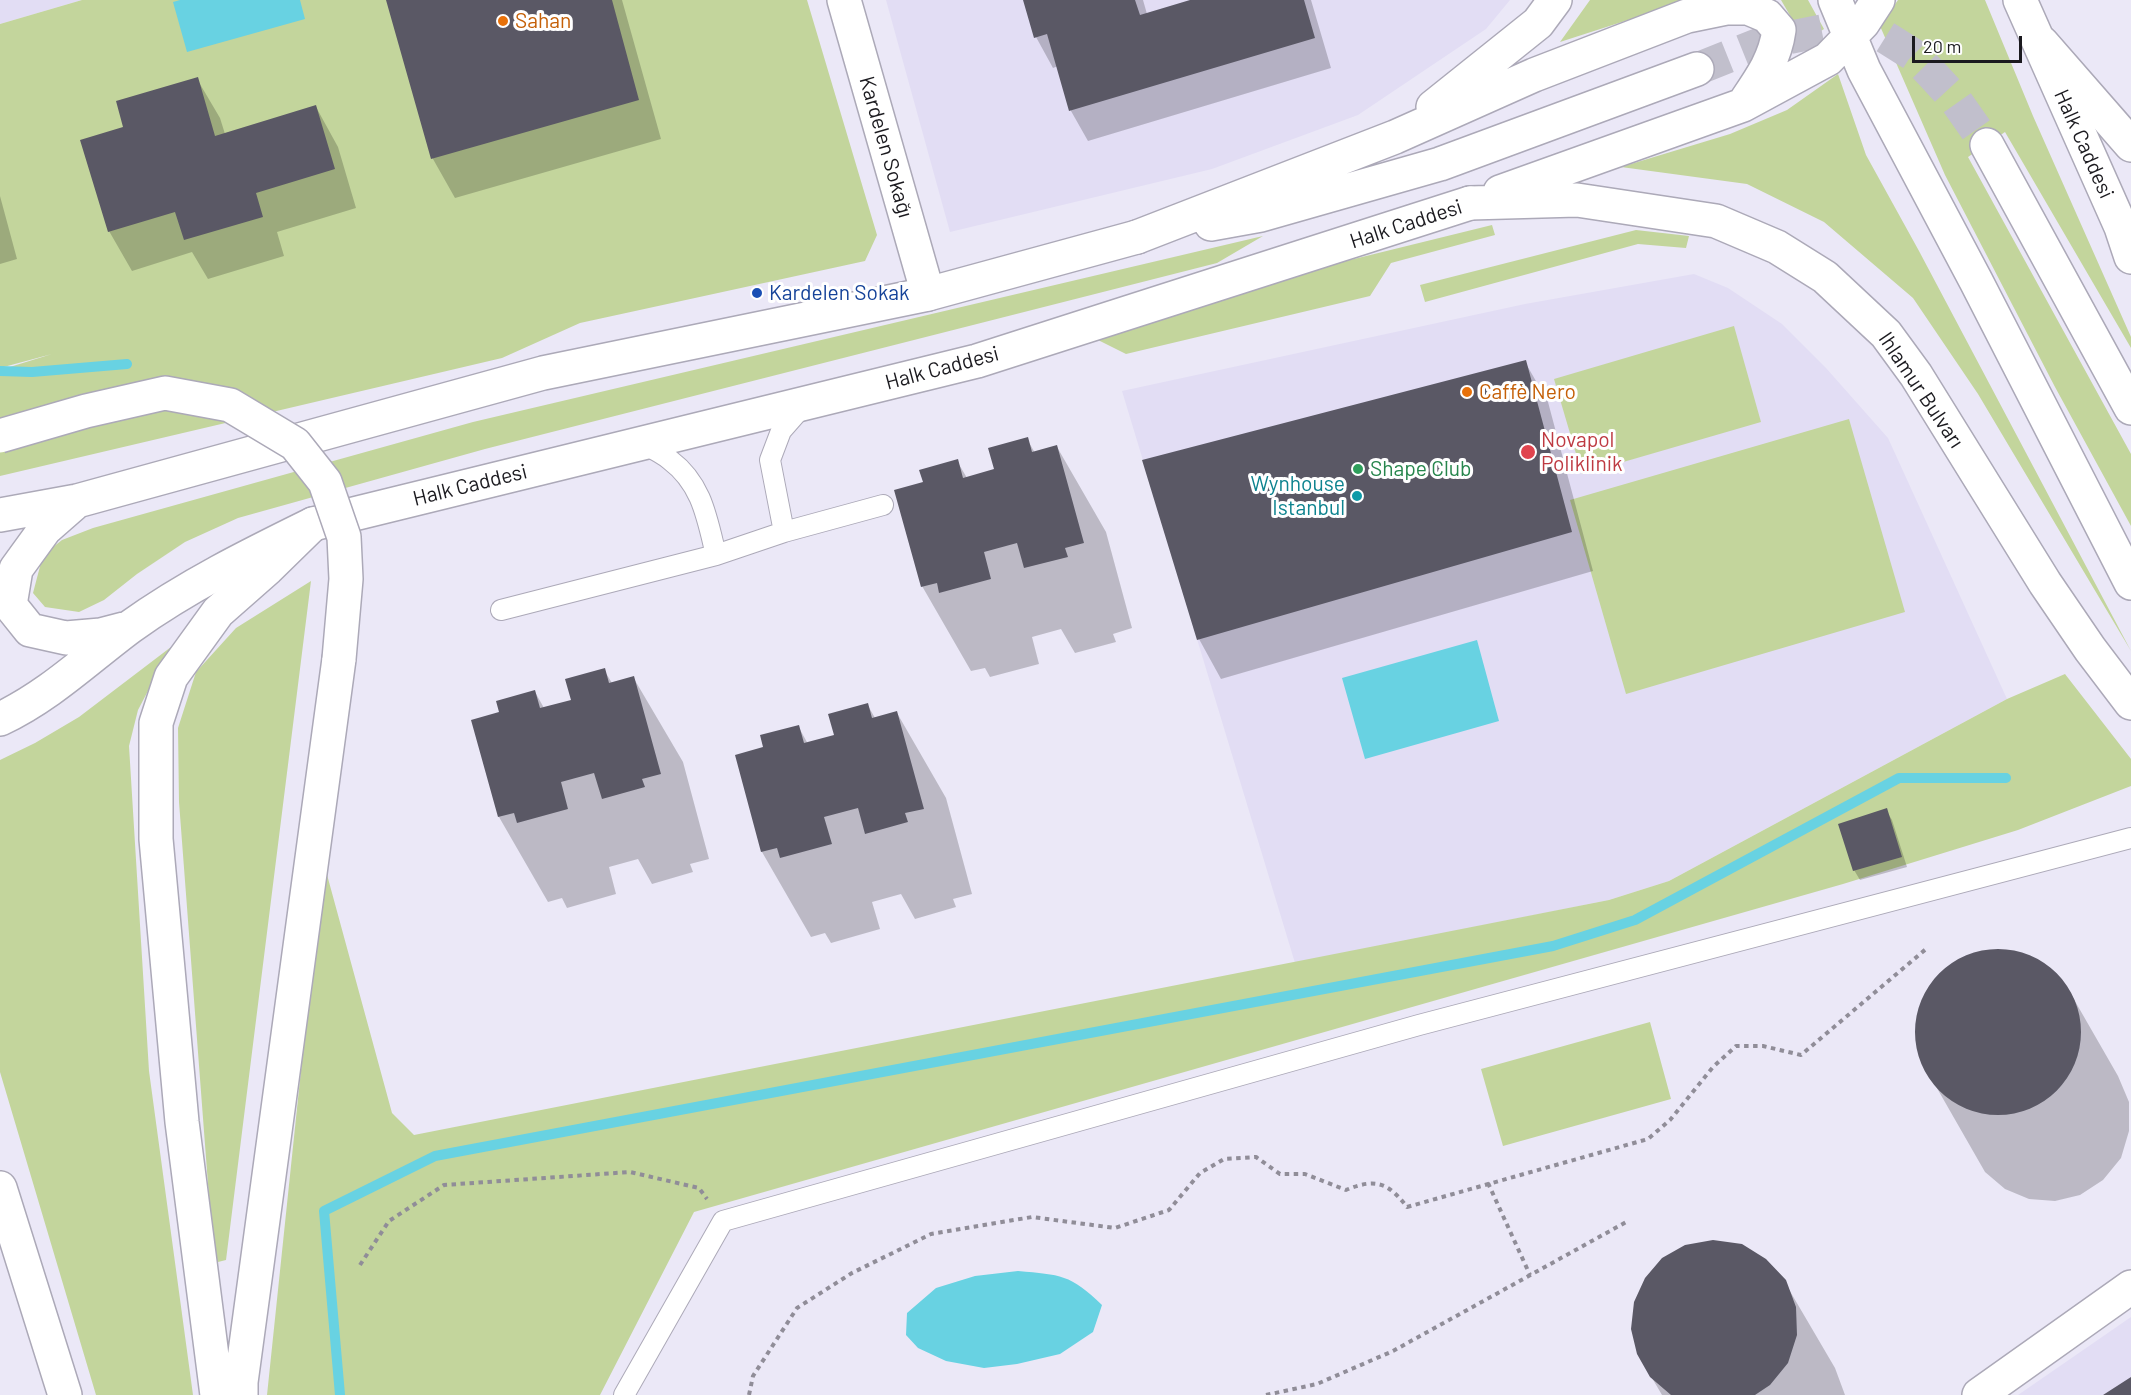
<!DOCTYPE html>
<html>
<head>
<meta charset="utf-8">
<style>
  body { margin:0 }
  #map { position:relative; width:2131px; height:1395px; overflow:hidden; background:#ebe8f7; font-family:Barlow,sans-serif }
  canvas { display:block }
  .scale { position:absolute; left:1912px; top:36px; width:110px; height:27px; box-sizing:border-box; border:3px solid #1b1a1f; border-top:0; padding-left:8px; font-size:18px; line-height:21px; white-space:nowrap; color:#1b1a1f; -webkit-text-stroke:4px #fff; paint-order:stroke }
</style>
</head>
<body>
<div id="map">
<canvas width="2131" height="1395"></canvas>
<div class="scale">20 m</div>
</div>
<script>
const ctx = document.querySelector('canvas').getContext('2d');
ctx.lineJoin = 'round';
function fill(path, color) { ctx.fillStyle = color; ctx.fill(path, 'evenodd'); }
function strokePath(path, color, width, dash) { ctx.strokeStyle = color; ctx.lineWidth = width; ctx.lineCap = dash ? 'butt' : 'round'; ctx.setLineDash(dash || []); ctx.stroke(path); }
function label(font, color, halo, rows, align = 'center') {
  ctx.font = font + ' Barlow,sans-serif'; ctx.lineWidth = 6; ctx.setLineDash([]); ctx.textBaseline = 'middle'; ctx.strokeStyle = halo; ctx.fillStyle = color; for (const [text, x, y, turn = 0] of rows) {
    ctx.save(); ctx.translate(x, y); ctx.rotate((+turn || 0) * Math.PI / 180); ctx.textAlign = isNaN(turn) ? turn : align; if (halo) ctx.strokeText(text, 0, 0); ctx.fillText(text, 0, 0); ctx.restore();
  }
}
fill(new Path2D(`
  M0,0H82L0,24Z
  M886,0H1510L1486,29L1358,115L1212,169L950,232Z
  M1694,274L1728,288L1782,324L1826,368L1888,438L2007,699L1669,881L1609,900L1295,963L1122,391L1525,304Z
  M2131,1317V1395H2018Z`), '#e2ddf4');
fill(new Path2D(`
  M82,0H807L877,235L865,261L580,323L502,358L0,476V370L52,354L0,368V24Z
  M1590,0H1690L1560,42Z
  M1781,0H1808L1824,29L1785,54L1795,24Z
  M1898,0H1985L2033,116L2131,337V348L2005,132L1968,157L2131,454V526L2055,387L1945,175L1880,26Z
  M1838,74L1866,155L1919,251L2131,651L1978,394L1913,298L1824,222L1747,184L1621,167L1730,134L1787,110Z
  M1492,225L1495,235L1391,263L1370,296L1126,354L1074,328Z
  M1636,230L1689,236L1686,248L1638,244L1425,302L1420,285Z
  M1263,236L1217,263L485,449L238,518L185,542L137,574L104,600L79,612L45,607L33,593L43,555L62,540L93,528L473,422Z
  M1734,326L1761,422L1582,474L1554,379Z
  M1849,419L1905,612L1626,694L1570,500Z
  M311,581L226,1260L214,1263L179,802L178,728L196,672L236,628Z
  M171,647L138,710L129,746L149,1071L193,1395H96L0,1072V760L35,743L79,717Z
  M2065,674L2131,759V786L2018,830L1843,884L694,1212L600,1395H267L323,860L392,1113L414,1135L1609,900L1669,881L2007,699Z
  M1650,1022L1671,1099L1503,1146L1481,1069Z`), '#c3d59c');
fill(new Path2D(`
  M180,0H300L305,19L187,52L173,2Z
  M1477,640L1499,721L1365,759L1342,678Z
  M1018,1271C1061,1275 1070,1274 1102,1305L1093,1332L1060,1354L1017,1364L984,1368L946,1361L918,1348L906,1335L907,1313L936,1288L975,1276Z`), '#68d2e2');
fill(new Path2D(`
  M388,0H622L661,139L455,198L433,159Z
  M1025,0H1143L1147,14L1195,0H1311L1331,68L1088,141L1071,111L1058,66L1053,68L1036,37Z
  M197,79L220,118L225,134L316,107L338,147L356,208L277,232L284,256L208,279L192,252L132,271L109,231L125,128Z
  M0,196L17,259L0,264Z
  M1525,362L1548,402L1593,571L1221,679L1199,639Z
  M1027,439L1035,453L1057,447L1106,532L1132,628L1113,634L1116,642L1075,653L1061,629L1032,637L1039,664L990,677L985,668L971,671L922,586L957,461L967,478L996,470Z
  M604,670L612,683L633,677L683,762L709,859L690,864L693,872L652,884L638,859L609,867L616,894L567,908L562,898L548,902L499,817L501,713L535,692L544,708L573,701Z
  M867,704L875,718L897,713L946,798L972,894L953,899L956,907L915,919L901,894L872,902L880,929L831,943L825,933L811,937L762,852L737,756L765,748L798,726L808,744L836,736Z
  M1886,810L1892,820L1907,867L1860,880L1854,870Z
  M1997,950L2025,954L2050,968L2068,989L2118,1076L2129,1102V1131L2121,1158L2103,1180L2080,1195L2055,1201L2029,1199L2005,1189L1985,1172L1922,1062L1917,1037L1919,1011L1929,987L1947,968L1970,955Z
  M1784,1281L1835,1368L1845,1395H1662L1638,1354Z`), '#0003');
strokePath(new Path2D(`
  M0,371L32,372L127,364
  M340,1395L324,1211L435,1156L1553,946L1635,920L1899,778H2006`), '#68d2e2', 10);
fill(new Path2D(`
  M386,0H612L639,100L431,159Z
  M1023,0H1135L1140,15L1190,0H1304L1315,38L1069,111L1047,34L1034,38Z
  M198,77L215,136L316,105L335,169L256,193L263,217L184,240L175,212L108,232L80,140L123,127L116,101Z
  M1526,360L1572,532L1197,640L1142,460Z
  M1028,437L1032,452L1057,445L1084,543L1065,548L1068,557L1024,568L1017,543L984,552L991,579L939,593L937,583L921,587L894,490L923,482L919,470L958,459L963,478L994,469L988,448Z
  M605,668L609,683L634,676L661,774L642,779L645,787L602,799L594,773L561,782L568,809L517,823L514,813L498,817L471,720L499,712L496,701L535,690L540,708L571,700L565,679Z
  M868,703L872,718L897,711L924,809L905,813L908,822L865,834L858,808L824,817L832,844L780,858L777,848L761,852L735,755L763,747L760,735L799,725L804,743L834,735L828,714Z
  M1887,808L1902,857L1853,871L1838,824Z
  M1915 1032a83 83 0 1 1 166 0a83 83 0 1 1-166 0Z
  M1713,1240L1742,1244L1766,1259L1786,1280L1796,1307L1797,1335L1788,1363L1770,1385L1755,1395H1671L1650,1377L1637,1354L1631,1329L1634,1302L1645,1278L1662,1258L1685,1245Z
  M2131,1377V1395H2103Z`), '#5a5865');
strokePath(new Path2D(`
  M1697,69L1762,43L1832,29L1880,34L1912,54L1931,73L1954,98L1987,145`), '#c1bfcc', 33, [33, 16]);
const lane = new Path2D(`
  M641,443C651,448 662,453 670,460C702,484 707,518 716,555
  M784,532L770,460L781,431L803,406
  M501,610L716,555L784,532L883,505
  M624,1395L723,1221L1419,1025L2131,838`);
const street = new Path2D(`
  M2042,43L2131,145
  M1979,1395L2131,1287`);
const secondary = new Path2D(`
  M844,0L928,294
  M1835,0L1864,70L1976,281L2131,583
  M2020,0L2121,227L2131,257
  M1433,107L1538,23L1555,0
  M1987,145L2131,408
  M1500,192L1743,105L1828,59L1863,23L1878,0
  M1470,203L1577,200L1716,221L1777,247L1825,277L1886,334L1916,375L2045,583L2090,649L2131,703
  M1211,224L1261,215L1440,164L1697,69
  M1137,237L1395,137L1534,75L1687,16L1726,8H1748L1767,16L1779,30C1775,60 1760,80 1743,105`);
const primary = new Path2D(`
  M77,501L45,529L16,569L10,605L30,630L66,638L101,635L124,629
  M0,515L77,501L543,373L928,294L1137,237
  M0,719C49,696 87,659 130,627C187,586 250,555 313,524L977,361L1470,203`);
const highway = new Path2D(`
  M0,1188L65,1395
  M217,1395L182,1122L156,839V723L171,677L218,612L268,568L313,524
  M241,1395V1382L339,659`);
strokePath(lane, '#aca9b8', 22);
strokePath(street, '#aca9b8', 36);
strokePath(secondary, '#aca9b8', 36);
strokePath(primary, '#aca9b8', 36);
strokePath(highway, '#aca9b8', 36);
strokePath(new Path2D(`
  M1488,1183L1530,1275
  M360,1265L389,1221L444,1185L630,1172L699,1188L707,1199
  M749,1395L753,1376L797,1308L852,1273L931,1234L1032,1217L1115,1228L1169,1210L1200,1173L1224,1159L1256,1157L1280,1174H1305L1346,1190C1375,1178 1388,1182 1407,1207L1648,1139L1670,1120L1713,1067L1736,1046H1763L1801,1055L1926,949
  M1266,1395L1317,1384L1393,1351L1628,1221`), '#908d98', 4, [4.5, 4.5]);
strokePath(lane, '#fff', 20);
strokePath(street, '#fff', 33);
strokePath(secondary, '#fff', 33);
strokePath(primary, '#fff', 33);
strokePath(highway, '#fff', 33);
const highwayBridge = new Path2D(`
  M0,436L86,411L165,393L230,405L295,444L325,482L344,537L346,579L339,659`);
strokePath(highwayBridge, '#aca9b8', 36, []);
strokePath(highwayBridge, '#fff', 33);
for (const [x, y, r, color] of [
  [503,21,6,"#e8710a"],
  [757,293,6,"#1a4fb4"],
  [1467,392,6,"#e8710a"],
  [1528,452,8,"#e0444e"],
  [1358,469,6,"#2e9e5b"],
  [1357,496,6,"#0f9aa8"]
]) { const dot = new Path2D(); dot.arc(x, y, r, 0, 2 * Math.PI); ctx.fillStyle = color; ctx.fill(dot); strokePath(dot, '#fff', 2); }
label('21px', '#c56008', '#fff', [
  ["Sahan",515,21],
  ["Caffè Nero",1479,392]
], 'left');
label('21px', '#1b1a1f', '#fff', [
  ["Halk Caddesi",2084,144,66],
  ["Kardelen Sokağı",886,147,74],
  ["Halk Caddesi",1406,224,-18],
  ["Halk Caddesi",942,368,-15],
  ["Ihlamur Bulvarı",1921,390,56],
  ["Halk Caddesi",470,485,-14]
]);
label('21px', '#164399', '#fff', [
  ["Kardelen Sokak",769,293]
], 'left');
label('21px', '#be3a42', '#fff', [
  ["Novapol",1541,440],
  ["Poliklinik",1541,464]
], 'left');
label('21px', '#27864d', '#fff', [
  ["Shape Club",1370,469]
], 'left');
label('21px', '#0d838f', '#fff', [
  ["Wynhouse",1345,484],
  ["Istanbul",1345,508]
], 'right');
</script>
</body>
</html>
